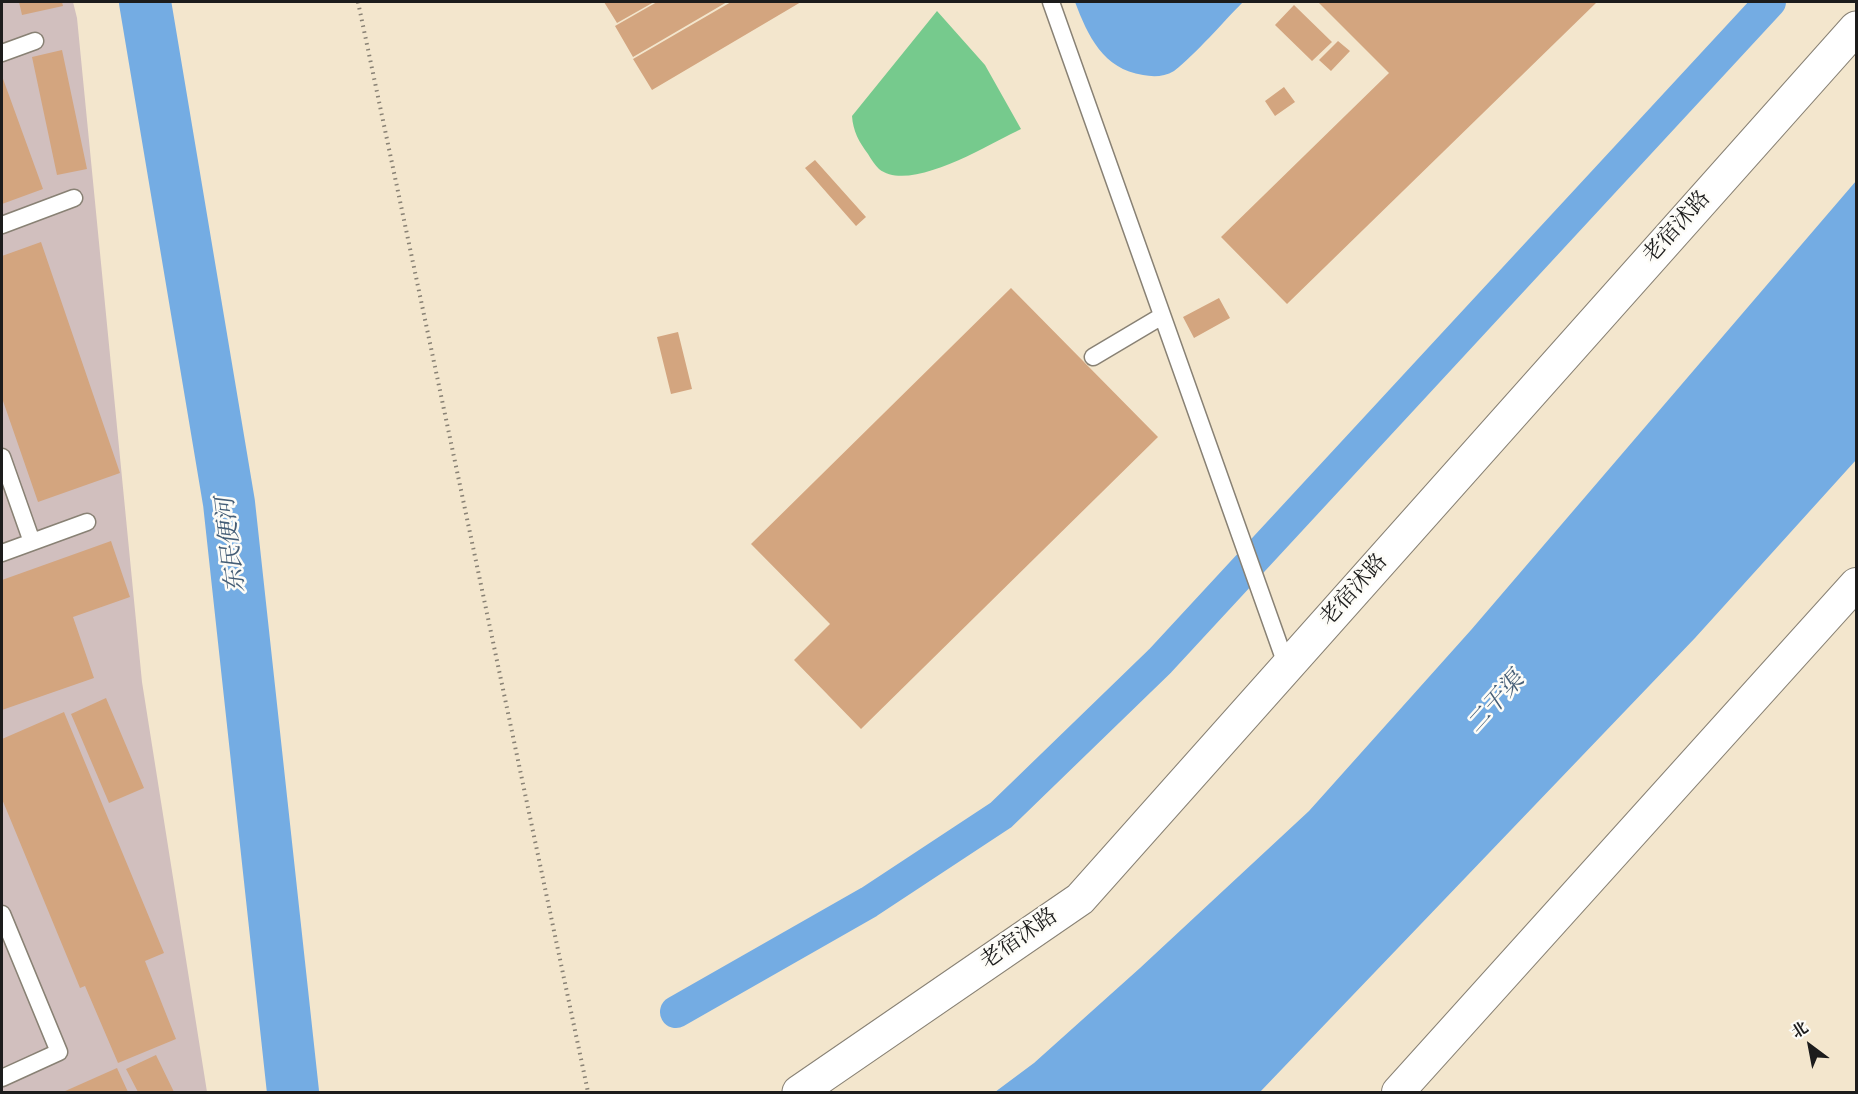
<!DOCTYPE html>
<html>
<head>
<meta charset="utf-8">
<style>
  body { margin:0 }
  #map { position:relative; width:1858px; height:1094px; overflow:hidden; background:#f3e6cd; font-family:"IM FELL English","Noto Serif SC",serif }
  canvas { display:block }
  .frame { position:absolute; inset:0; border:3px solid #1c1c1c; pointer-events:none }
  .north { position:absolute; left:1780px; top:1016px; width:60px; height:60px; -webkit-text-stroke:4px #fdfcf7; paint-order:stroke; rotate:328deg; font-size:16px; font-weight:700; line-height:24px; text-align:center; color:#1c1c1c }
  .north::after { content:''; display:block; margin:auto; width:21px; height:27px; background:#1c1c1c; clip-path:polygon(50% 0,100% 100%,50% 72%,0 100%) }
</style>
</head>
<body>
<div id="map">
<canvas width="1858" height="1094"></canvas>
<div class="frame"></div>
<div class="north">北</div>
</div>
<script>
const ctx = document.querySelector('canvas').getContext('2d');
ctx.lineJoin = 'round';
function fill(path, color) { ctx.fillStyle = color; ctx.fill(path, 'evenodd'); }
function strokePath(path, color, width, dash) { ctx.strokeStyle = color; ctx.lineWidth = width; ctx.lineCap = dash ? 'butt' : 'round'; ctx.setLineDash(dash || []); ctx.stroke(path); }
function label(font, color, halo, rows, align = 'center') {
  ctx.font = font + ' "IM FELL English","Noto Serif SC",serif'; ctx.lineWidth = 5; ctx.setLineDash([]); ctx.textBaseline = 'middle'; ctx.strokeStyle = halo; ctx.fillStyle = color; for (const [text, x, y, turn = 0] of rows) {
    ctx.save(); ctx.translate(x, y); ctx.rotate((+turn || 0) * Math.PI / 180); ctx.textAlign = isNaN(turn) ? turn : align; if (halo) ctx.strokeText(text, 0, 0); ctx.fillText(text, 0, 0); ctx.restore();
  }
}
fill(new Path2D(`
  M2,2H73L77,18L142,682L207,1092H2Z`), '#d1bfbe');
fill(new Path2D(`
  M937,11L985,65L1021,129C991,143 910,194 879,169C875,165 871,159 868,154C859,142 853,131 852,116Z`), '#76ca8d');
fill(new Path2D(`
  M1075,2H1243C1223,22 1196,54 1174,71C1164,77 1153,77 1143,75C1103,69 1088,36 1075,2Z
  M1856,181V460L1695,638L1260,1092H995L1034,1063L1140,968L1309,811L1471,630Z`), '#74ace3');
strokePath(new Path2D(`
  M676,1012L869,902L1001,815L1160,661L1770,2`), '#74ace3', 32);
strokePath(new Path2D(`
  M145,2L229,503L293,1092`), '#74ace3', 52);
fill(new Path2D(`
  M19,2H62L63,6L22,15Z
  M604,2H654L617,23Z
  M657,2H727L633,57L615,26Z
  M731,2H801L652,90L633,59Z
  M1318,2H1597L1287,304L1221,237L1389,73Z
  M1294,5L1332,42L1312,61L1275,25Z
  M1338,41L1350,51L1331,71L1319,60Z
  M62,50L87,169L57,175L32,57Z
  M2,76L43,189L2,204Z
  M1284,87L1295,102L1275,116L1265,101Z
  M815,160L866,217L856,226L805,168Z
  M41,242L120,473L38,502L2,398V256Z
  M1011,288L1158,437L861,729L794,660L830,624L751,544Z
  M1219,298L1230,318L1194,338L1183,317Z
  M678,332L692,389L671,394L657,337Z
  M111,541L130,597L73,617L94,678L2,710V580Z
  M106,698L144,788L109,803L71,714Z
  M64,712L164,953L145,961L176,1039L118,1063L85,986L80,988L2,799V739Z
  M156,1055L174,1092H138L126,1069Z
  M117,1068L128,1092H63Z`), '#d3a57f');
const lane = new Path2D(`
  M1051,2L1287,667
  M2,53L35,41
  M2,225L74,198
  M1093,357L1162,316
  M2,457L32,542
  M2,553L87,522
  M2,914L59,1052L2,1078`);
const street = new Path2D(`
  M1398,1092L1856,584`);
const secondary = new Path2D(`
  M799,1092L1080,899L1856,28`);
strokePath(lane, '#888174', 19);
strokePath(street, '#888174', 34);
strokePath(secondary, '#888174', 35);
strokePath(new Path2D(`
  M358,2L588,1092`), '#888174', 4, [1.5, 4.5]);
strokePath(lane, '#fff', 16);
strokePath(street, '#fff', 32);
strokePath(secondary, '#fff', 33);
label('22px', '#1c1c1c', '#fdfcf7', [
  ["老宿沭路",1678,228,-48],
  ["老宿沭路",1355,591,-48],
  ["老宿沭路",1020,940,-35]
]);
label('italic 24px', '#445d76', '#fdfcf7', [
  ["东民便河",233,545,-97],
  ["二干渠",1497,704,-48]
]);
</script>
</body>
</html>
